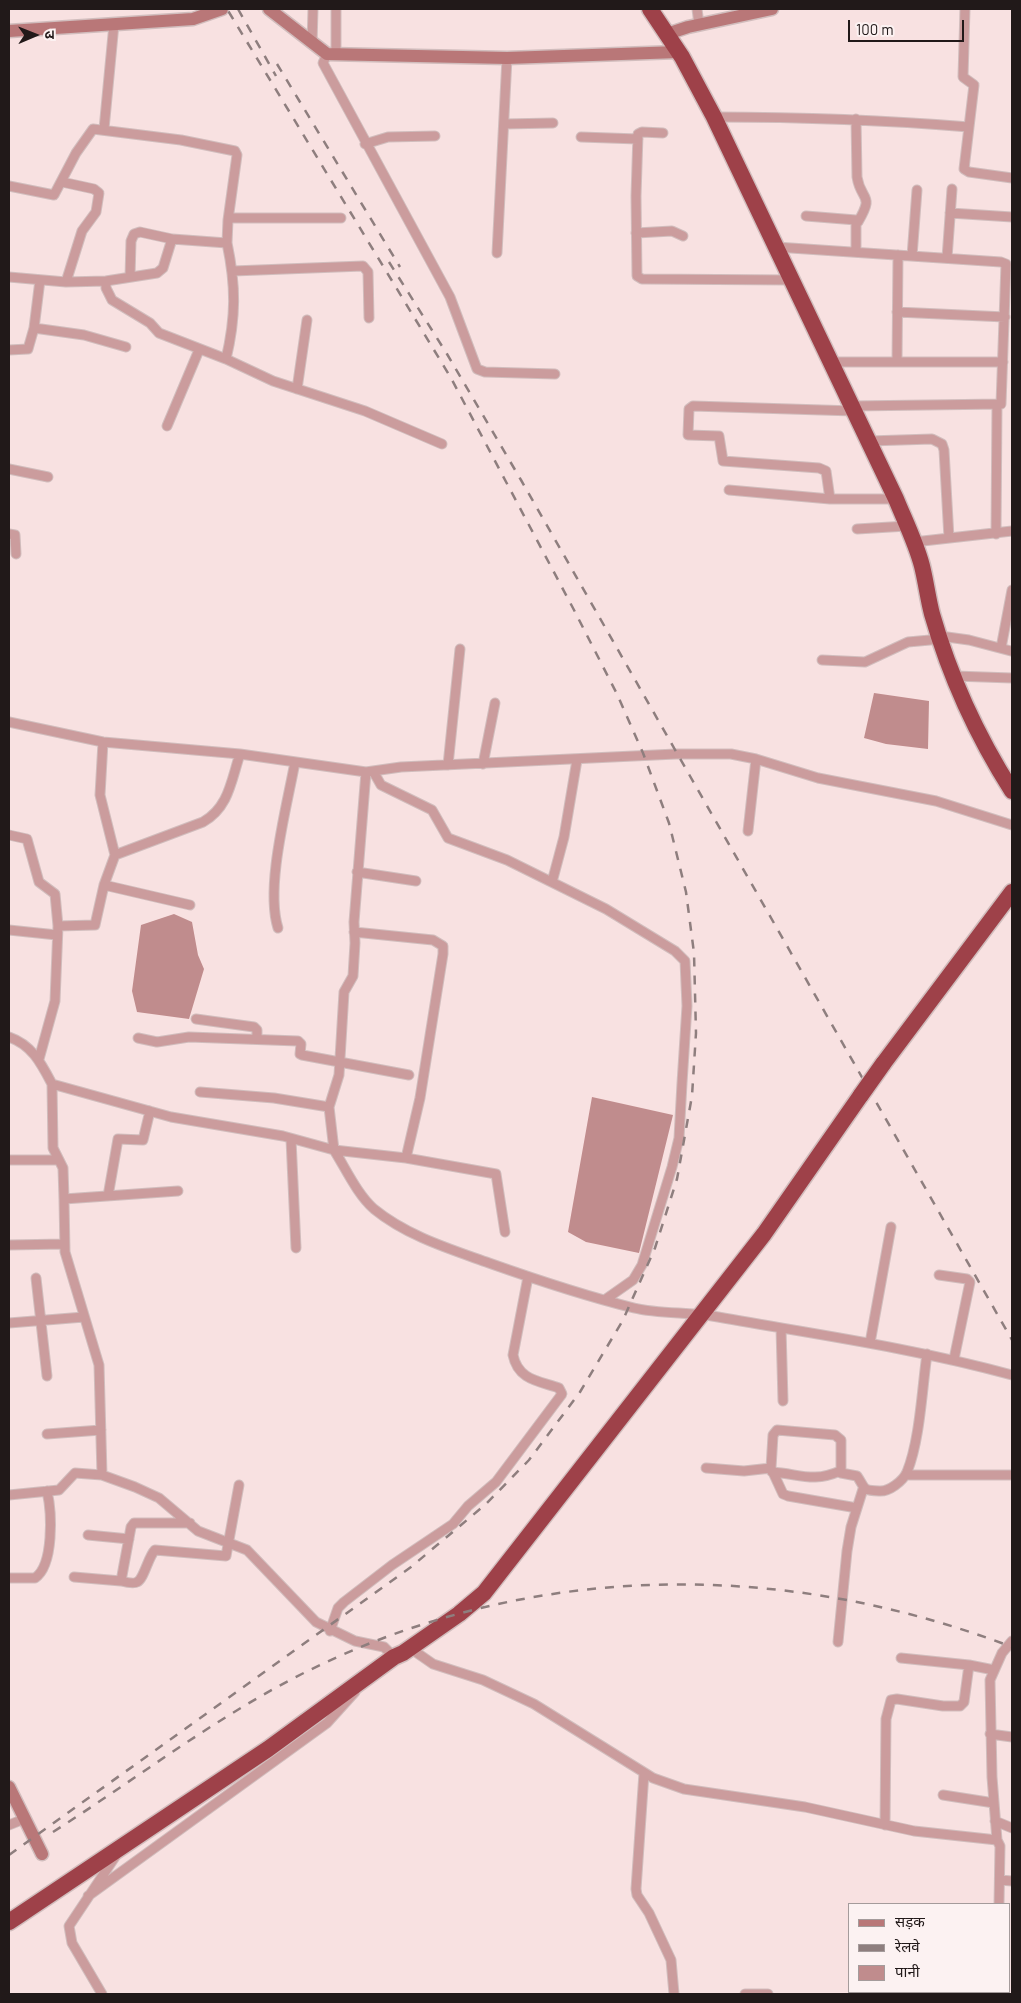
<!DOCTYPE html>
<html>
<head>
<meta charset="utf-8">
<style>
  body { margin:0 }
  #map { position:relative; width:1021px; height:2003px; overflow:hidden; background:#f8e1e1; font-family:Barlow,"Noto Sans Devanagari",sans-serif }
  canvas { display:block }
  .frame { position:absolute; inset:0; border:10px solid #211919; pointer-events:none }
  .legend { position:absolute; left:848px; top:1903px; width:162px; height:90px; box-sizing:border-box; background:#fcf2f2; border:1px solid #a49b9b; margin:0; padding:6px 9px; list-style:none; font-size:15px; color:#211919 }
  .legend li { display:flex; align-items:center; gap:10px; height:25px }
  .legend b { width:25px; border:1px solid #a49b9b }
  .north { position:absolute; left:10px; top:10px; width:50px; height:50px; -webkit-text-stroke:4px #fcf2f2; paint-order:stroke; rotate:89deg; font-size:14px; font-weight:700; line-height:20px; text-align:center; color:#211919 }
  .north::after { content:''; display:block; margin:auto; width:18px; height:22px; background:#211919; clip-path:polygon(50% 0,100% 100%,50% 72%,0 100%) }
  .scale { position:absolute; left:848px; top:20px; width:116px; height:22px; box-sizing:border-box; border:2px solid #211919; border-top:0; padding-left:6px; font-size:15px; line-height:18px; white-space:nowrap; color:#211919; -webkit-text-stroke:4px #fcf2f2; paint-order:stroke }
</style>
</head>
<body>
<div id="map">
<canvas width="1021" height="2003"></canvas>
<div class="frame"></div>
<ul class="legend">
<li><b style="height:6px;background:#b97778"></b>सड़क</li>
<li><b style="height:6px;background:#8e7e7e"></b>रेलवे</li>
<li><b style="height:14px;background:#c08c8d"></b>पानी</li>
</ul>
<div class="north">उ</div>
<div class="scale">100 m</div>
</div>
<script>
const ctx = document.querySelector('canvas').getContext('2d');
ctx.lineJoin = 'round';
function fill(path, color) { ctx.fillStyle = color; ctx.fill(path, 'evenodd'); }
function strokePath(path, color, width, dash) { ctx.strokeStyle = color; ctx.lineWidth = width; ctx.lineCap = dash ? 'butt' : 'round'; ctx.setLineDash(dash || []); ctx.stroke(path); }
fill(new Path2D(`
  M874,693L929,701L928,749L886,744L864,738Z
  M174,914L192,922L198,955L204,969L189,1019L137,1012L132,991L141,925Z
  M592,1097L673,1115L639,1253L586,1242L568,1232Z`), '#c08c8d');
const street = new Path2D(`
  M697,9L699,24
  M965,9L963,77L974,85L964,169L969,172L1012,178
  M312,44L313,9
  M327,54L323,63L450,297L477,369L485,372L555,374
  M336,54V9
  M714,117C799,117 884,120 969,127
  M856,119L857,177C861,202 875,193 858,222
  M504,124L553,123
  M104,129L114,24
  M663,133L642,132L638,134L636,196L637,276L642,279L792,280
  M581,137L638,139
  M365,144L388,137L435,136
  M62,182L94,189L99,193L96,212L82,231L66,282
  M9,186L54,195L76,153L93,129L181,140L235,151L237,155L228,220
  M950,213L1012,217
  M806,216L856,220V252
  M636,233L672,231L683,236
  M776,247L1001,262L1006,264L1001,404L852,406
  M497,253L507,58
  M912,256L917,190
  M947,258L952,189
  M233,271L363,266L368,272L369,318
  M9,277L66,282L106,281L157,273L163,268L172,239L227,243L228,220L232,218H341
  M130,277L131,241L134,234L140,232L172,239
  M40,280L34,328L84,335L126,347
  M106,281V288L112,300L150,323L159,333L226,359C236,317 236,286 227,243
  M897,312L1005,317
  M9,350L28,349L34,328
  M226,359L273,381L365,411L442,444
  M831,362H1003
  M897,362L898,255
  M297,389L307,320
  M167,426L199,350
  M869,441L932,439L942,444L944,450L949,538
  M9,469L48,477
  M729,490L830,499H896
  M830,499L826,471L819,468L723,461L719,436L688,435L689,409L693,406L854,411
  M857,529L907,526
  M9,534L15,535L16,554
  M996,534L997,404
  M914,542L1012,531
  M940,636L969,640L1011,651
  M1001,648L1012,590
  M822,660L865,662L908,642L941,639
  M954,676L1012,678
  M9,722L103,742L240,754L366,772L401,767L676,754H731L756,759L818,778L936,801L1012,825
  M103,742L100,795L115,855
  M483,764L495,703
  M448,765L460,649
  M373,771L381,785L432,810L448,838L507,860L606,909L675,951L685,961L687,1006L682,1083L679,1138L672,1167L642,1265L633,1280L606,1299
  M366,772L354,922L355,943L353,976L344,992L339,1075L329,1107L334,1150L406,1158L496,1174L505,1232
  M748,831L756,759
  M9,835L27,839L39,882L55,894L58,926L55,1001L39,1059
  M357,872L416,881
  M552,882L564,837L577,760
  M104,885L190,905
  M58,926L95,925L104,885L115,855L203,822C229,807 231,781 240,754
  M278,928C265,887 287,806 295,762
  M9,930L57,935
  M354,932L433,940L443,946V954L420,1098L406,1158
  M196,1019L254,1027L257,1030V1039
  M9,1037C32,1045 41,1063 52,1084L171,1117L283,1136L334,1150C346,1169 357,1194 374,1209C407,1236 450,1249 489,1263C537,1280 585,1296 634,1308C659,1314 687,1312 712,1316C813,1334 914,1348 1012,1375
  M138,1038L157,1042L189,1037L298,1041L301,1044L300,1054L302,1055L409,1075
  M52,1084L53,1148L63,1168L64,1199L178,1191
  M200,1092L274,1098L329,1107
  M291,1139L296,1248
  M9,1160H58
  M108,1196L118,1139L143,1140L150,1111
  M64,1199L65,1252L99,1365L102,1475
  M9,1245L64,1244
  M939,1275L967,1279L970,1282L954,1359
  M36,1278L47,1376
  M9,1323L84,1317
  M781,1328L783,1401
  M870,1343L891,1227
  M47,1434L101,1430
  M706,1468L744,1471L771,1468L773,1435L777,1430L835,1435L841,1440V1473L857,1476C866,1489 861,1490 879,1491C889,1492 903,1481 907,1472C920,1440 922,1389 927,1354
  M771,1468L783,1494L788,1496L857,1508
  M772,1472C800,1474 813,1483 840,1471
  M906,1475H1012
  M9,1495L59,1490L75,1473L102,1475L135,1487L159,1498L198,1531L247,1550L316,1622L355,1641L384,1647L394,1657
  M88,1535L129,1539
  M74,1577L121,1581L131,1527L134,1523H190
  M9,1578H35C54,1565 52,1513 47,1491
  M121,1581C125,1582 134,1584 137,1582C144,1579 148,1557 155,1550L226,1556L239,1485
  M330,1631L338,1608L344,1602L392,1565L453,1524L468,1506L496,1482L562,1394L559,1388C539,1381 518,1380 513,1355L528,1277
  M838,1642L847,1551L851,1527L863,1489
  M410,1648L433,1664L483,1680L534,1704L653,1778L684,1789L805,1807L914,1831L997,1840L1000,1846L999,1904
  M901,1658L969,1665L994,1670
  M990,1734L1012,1737
  M644,1773L636,1889L637,1895L649,1913L671,1960L674,1994
  M943,1795L994,1803
  M995,1821L1012,1828
  M9,1825L24,1819
  M885,1825L886,1719L891,1700L897,1699L943,1706H960L964,1702L969,1665
  M997,1840L992,1777L990,1680L1002,1653L1012,1641
  M1000,1880L1012,1881
  M88,1896L327,1723L355,1692
  M991,1992V1994
  M102,1994L72,1943L69,1926L117,1854
  M745,1994H768`);
const secondary = new Path2D(`
  M269,9L327,54L507,58L678,52
  M9,31L193,19L222,9
  M667,34L688,27L772,9
  M9,1787L42,1854`);
const highway = new Path2D(`
  M650,9L682,57L714,117L896,499C905,521 916,543 922,566C926,582 928,599 932,614C950,677 977,736 1012,791
  M883,1064L1012,892
  M9,1922L268,1749L394,1657L403,1653L459,1614L484,1593L764,1234L861,1095`);
strokePath(street, '#d1bdbd', 11);
strokePath(secondary, '#d1bdbd', 15);
strokePath(highway, '#d1bdbd', 19);
strokePath(street, '#cb9c9d', 9);
strokePath(secondary, '#b97778', 12);
strokePath(highway, '#9e4149', 16);
strokePath(new Path2D(`
  M238,9L276,76
  M277,64L400,267
  M389,262L447,354L521,480L1012,1340
  M53,1832C133,1781 208,1723 292,1679C518,1561 777,1557 1012,1647
  M9,1855L411,1567L486,1504L529,1460L580,1392L623,1320L655,1248L677,1179L692,1096L696,1033L694,953L686,892L669,823L643,753L617,694L574,610L451,378L227,9`), '#8e7e7e', 2.5, [9, 9]);
const highwayBridge = new Path2D(`
  M861,1095L883,1064`);
strokePath(highwayBridge, '#d1bdbd', 19, []);
strokePath(highwayBridge, '#9e4149', 16);
</script>
</body>
</html>
